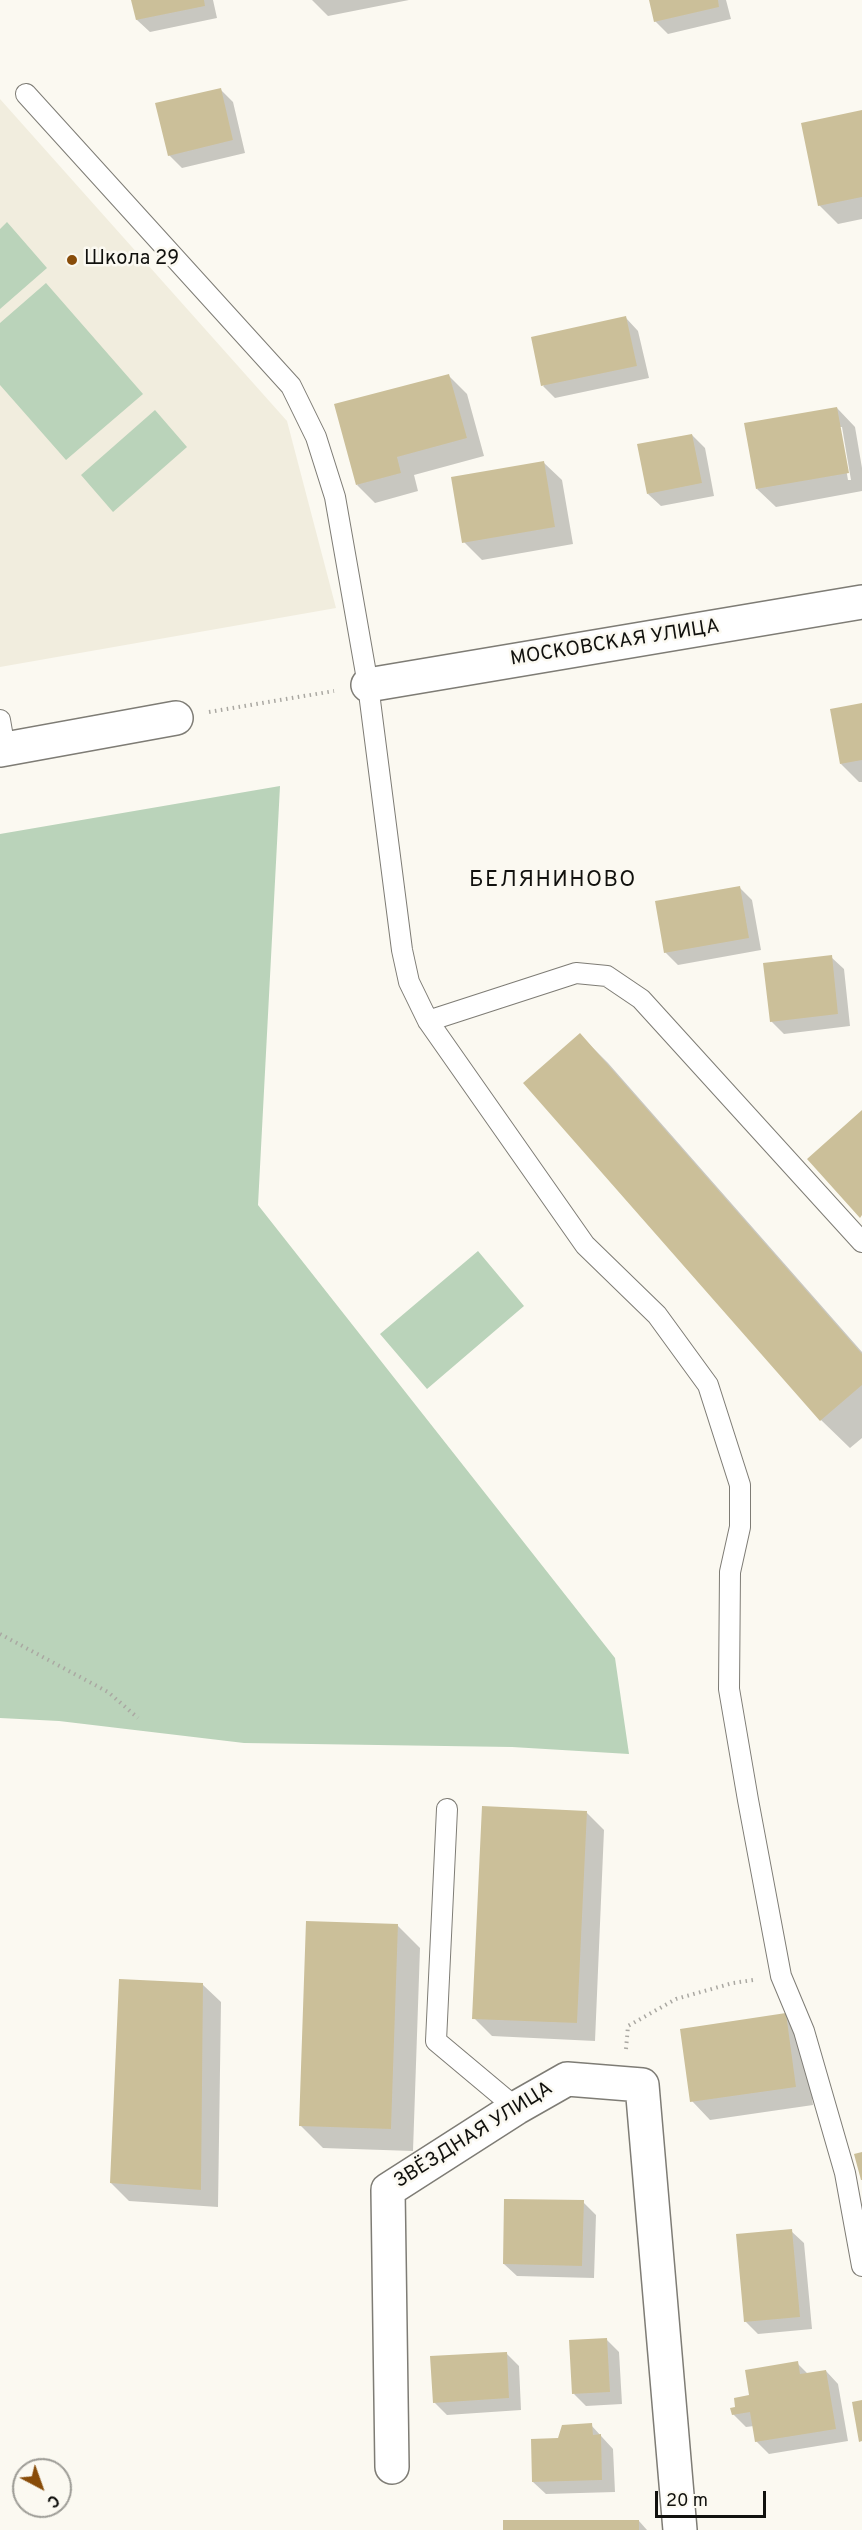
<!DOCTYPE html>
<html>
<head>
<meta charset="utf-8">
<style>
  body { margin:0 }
  #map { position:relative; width:862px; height:2530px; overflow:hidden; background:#fbf9f1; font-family:Overpass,sans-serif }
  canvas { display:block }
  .north { position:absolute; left:12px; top:2458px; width:60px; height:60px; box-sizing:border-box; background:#fbf9f1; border:2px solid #9d9c96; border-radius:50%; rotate:139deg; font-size:16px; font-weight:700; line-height:24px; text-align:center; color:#11110e }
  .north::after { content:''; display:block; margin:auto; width:21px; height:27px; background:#884c09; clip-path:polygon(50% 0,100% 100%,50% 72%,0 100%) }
  .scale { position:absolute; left:655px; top:2491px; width:111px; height:27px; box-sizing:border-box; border:3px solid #11110e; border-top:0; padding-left:8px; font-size:18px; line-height:21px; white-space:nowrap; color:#11110e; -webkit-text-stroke:4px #fbf9f1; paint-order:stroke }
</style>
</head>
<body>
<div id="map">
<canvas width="862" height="2530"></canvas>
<div class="north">С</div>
<div class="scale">20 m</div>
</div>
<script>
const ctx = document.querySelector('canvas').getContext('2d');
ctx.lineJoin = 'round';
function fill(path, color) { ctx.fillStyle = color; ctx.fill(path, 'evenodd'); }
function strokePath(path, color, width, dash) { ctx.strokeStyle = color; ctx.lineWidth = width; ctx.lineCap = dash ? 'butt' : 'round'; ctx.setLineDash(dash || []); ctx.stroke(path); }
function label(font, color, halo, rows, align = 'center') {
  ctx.font = font + ' Overpass,sans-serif'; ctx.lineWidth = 5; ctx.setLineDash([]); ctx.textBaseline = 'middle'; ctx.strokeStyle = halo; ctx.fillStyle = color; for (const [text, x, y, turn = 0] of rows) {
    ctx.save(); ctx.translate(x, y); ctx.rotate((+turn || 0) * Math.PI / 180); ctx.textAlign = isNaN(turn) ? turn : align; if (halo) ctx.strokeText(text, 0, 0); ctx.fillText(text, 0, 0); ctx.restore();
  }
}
fill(new Path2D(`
  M0,99L287,421L336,608L0,667Z`), '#f1edde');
fill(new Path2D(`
  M7,222L47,268L0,309V229Z
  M46,283L143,394L66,460L0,385V323Z
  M155,410L187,447L113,512L81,475Z
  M280,786L258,1205L615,1658L629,1754L512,1747L244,1743L59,1721L0,1718V834Z
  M478,1251L524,1306L427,1389L380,1334Z`), '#bad3ba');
fill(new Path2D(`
  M133,0H213L217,18L150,32L137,20Z
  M312,0H409L328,16Z
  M650,0H726L731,19L668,34L655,21Z
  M220,89L233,102L245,153L182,168L169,155Z
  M862,112V219L838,224L819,205Z
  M626,318L638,331L649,378L555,398L543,386Z
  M449,376L467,394L484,456L414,475L418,491L375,503L357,485Z
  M837,408L855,427L862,468V491L776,507L757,489ZM839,427H842L851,480H848Z
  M692,435L705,448L714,496L661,506L648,494Z
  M543,462L562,480L573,544L482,560L464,542Z
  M862,705V782H859L841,764Z
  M739,887L752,900L761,950L678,965L665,952Z
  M831,957L844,969L850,1026L784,1034L771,1021Z
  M580,1035L608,1063L862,1352V1438L850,1448L821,1420Z
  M586,1812L604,1830L595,2041L492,2036L474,2018Z
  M397,1925L420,1948L413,2151L323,2148L300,2125Z
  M202,1984L221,2002L218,2207L129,2201L111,2183Z
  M785,2015L804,2033L813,2105L710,2120L692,2101Z
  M583,2202L596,2215L594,2278L517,2276L504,2264Z
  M791,2231L804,2243L812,2329L758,2334L745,2321Z
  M606,2339L619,2352L622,2404L586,2406L574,2394Z
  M506,2353L519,2366L521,2410L447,2415L434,2402Z
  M797,2363L808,2374L826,2371L838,2384L848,2441L769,2454L756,2441L754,2426L746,2427L733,2414L751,2397Z
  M591,2425L613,2449L615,2492L546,2494L533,2482L559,2439Z
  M639,2521L647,2530H505Z`), '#0003');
fill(new Path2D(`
  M131,0H204L205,6L136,20Z
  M649,0H718L719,7L654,22Z
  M221,88L233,140L168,156L155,103Z
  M862,110V197L818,206L801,123Z
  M626,316L637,366L541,386L531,337Z
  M449,374L467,438L397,457L401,473L356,485L334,404Z
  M837,407L849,473L756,489L744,423Z
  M692,434L702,483L647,494L637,444Z
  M544,461L555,527L462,543L451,477Z
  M862,703V760L840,764L830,709Z
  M740,886L749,938L664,953L655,901Z
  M832,955L838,1014L770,1022L763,963Z
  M580,1033L862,1354V1385L820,1421L523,1083Z
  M862,1110V1215L860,1218L807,1159Z
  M482,1806L587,1811L577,2023L472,2019Z
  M306,1921L398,1924L391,2129L299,2126Z
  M119,1979L203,1983L201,2190L110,2183Z
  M786,2013L796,2087L690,2102L680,2029Z
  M862,2152V2180H861L854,2154Z
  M504,2199L584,2200L582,2266L503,2264Z
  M792,2229L800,2317L744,2322L736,2234Z
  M607,2338L610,2392L572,2394L569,2340Z
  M507,2352L509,2398L433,2403L430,2356Z
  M798,2361L800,2374L826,2370L836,2429L755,2442L750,2412L732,2415L730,2408L735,2407L734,2398L749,2395L745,2370Z
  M862,2400V2441L859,2442L852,2402Z
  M592,2423L593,2435L601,2434L602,2480L532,2482L531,2439L558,2438L562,2425Z
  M503,2520H639V2530H503Z`), '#cbbf99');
const lane = new Path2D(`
  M26,94L291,386L316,437L335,497L368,685L402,950L409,982L428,1021L585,1245L657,1315L708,1385L740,1485V1527L730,1572L729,1689L748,1800L781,1976L804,2031L845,2173L862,2266
  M0,720L5,749
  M428,1021L576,973L607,976L641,999L862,1242
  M447,1809L436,2041L516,2108`);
const street = new Path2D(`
  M368,685L862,602
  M0,750L176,718
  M392,2467L388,2190L516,2108L567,2079L642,2085L680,2530`);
strokePath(lane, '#7e7c75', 22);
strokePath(street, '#7e7c75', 36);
strokePath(new Path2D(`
  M209,712L334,691
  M0,1634L108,1692L138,1718
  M626,2049L628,2026L676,1999L733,1983L753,1980`), '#aaa8a2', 4, [1.5, 4.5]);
strokePath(lane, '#fff', 20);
strokePath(street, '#fff', 33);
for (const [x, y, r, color] of [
  [72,260,6,"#884c09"]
]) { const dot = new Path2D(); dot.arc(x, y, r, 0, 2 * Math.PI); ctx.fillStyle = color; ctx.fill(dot); strokePath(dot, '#fbf9f1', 2); }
label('20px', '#11110e', '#fbf9f1', [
  ["Школа 29",84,260]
], 'left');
label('20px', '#11110e', '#fbf9f1', [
  ["МОСКОВСКАЯ УЛИЦА",615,644,-9],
  ["ЗВЁЗДНАЯ УЛИЦА",474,2136,-32]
]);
ctx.letterSpacing = '1.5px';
label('22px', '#11110e', '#fbf9f1', [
  ["БЕЛЯНИНОВО",553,882]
]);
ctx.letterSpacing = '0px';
</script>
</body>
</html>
